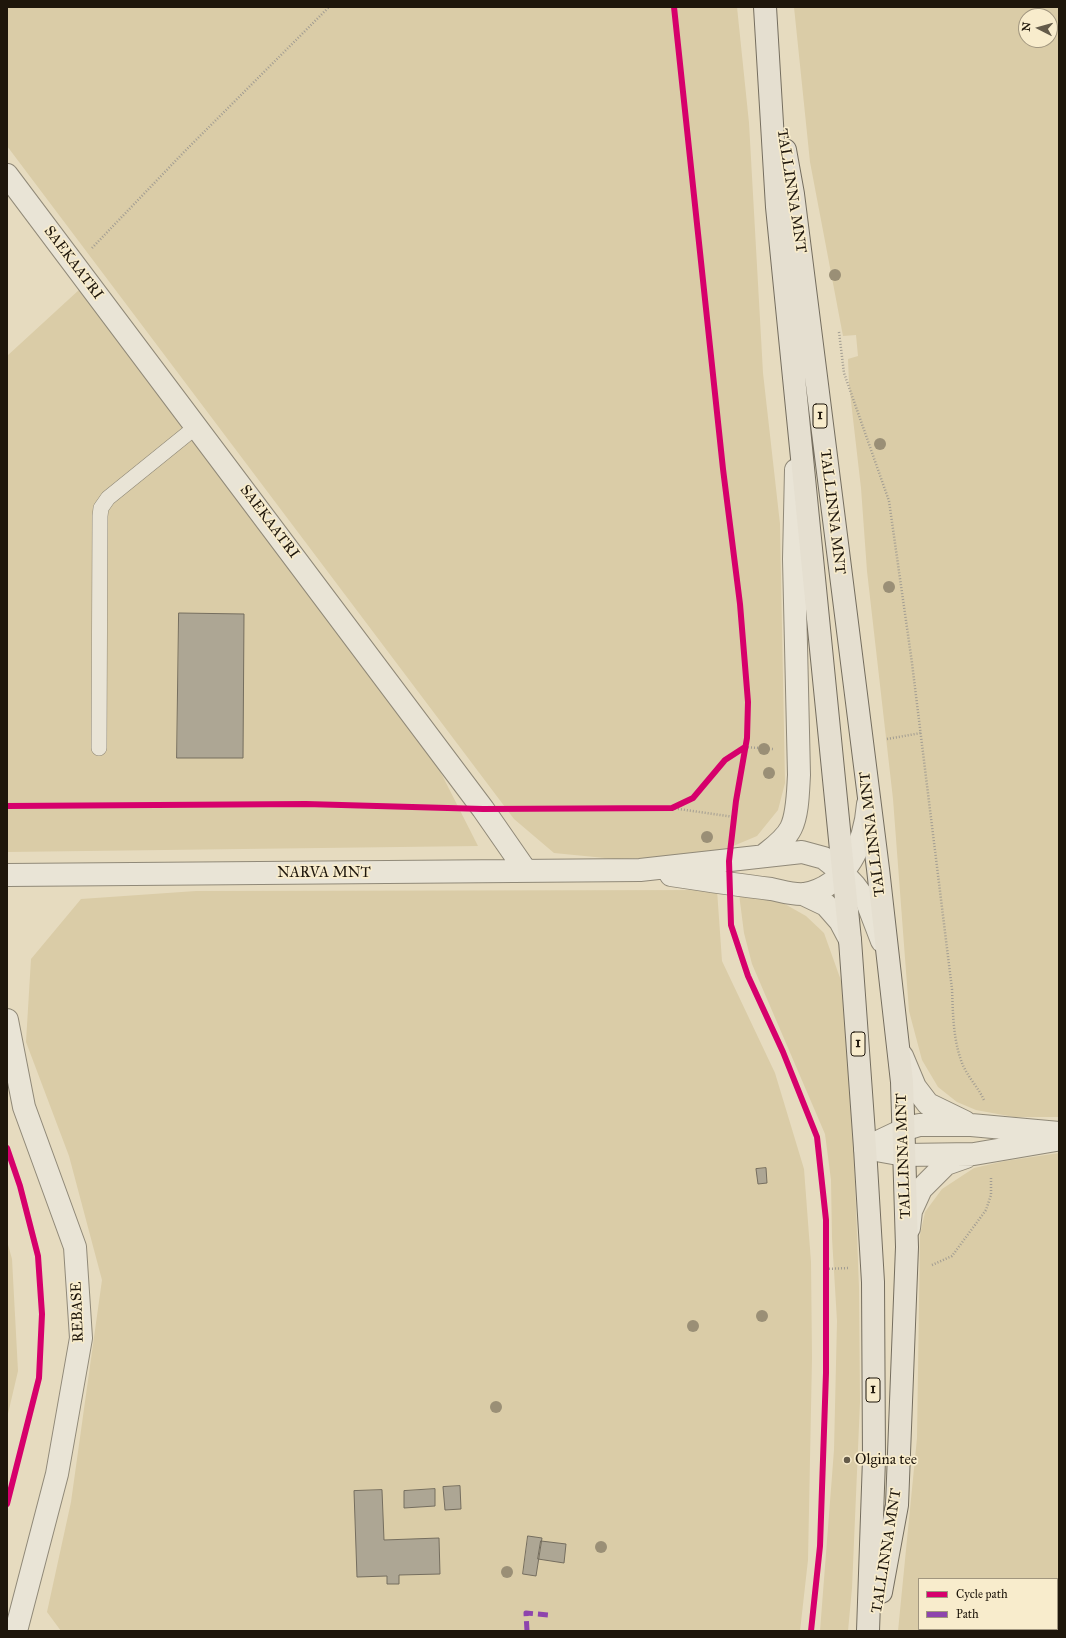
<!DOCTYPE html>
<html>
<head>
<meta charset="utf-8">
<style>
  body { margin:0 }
  #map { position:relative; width:1066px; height:1638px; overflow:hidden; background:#e6dbbf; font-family:"IM FELL Great Primer",serif }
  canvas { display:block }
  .frame { position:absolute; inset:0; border:8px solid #1e160b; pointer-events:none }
  .legend { position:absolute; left:918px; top:1578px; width:140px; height:52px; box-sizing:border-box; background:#f8eccc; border:1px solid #a1967f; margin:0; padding:5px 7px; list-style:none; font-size:12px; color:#1e160b }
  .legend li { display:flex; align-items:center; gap:8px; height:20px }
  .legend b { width:20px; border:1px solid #a1967f }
  .north { position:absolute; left:1018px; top:8px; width:40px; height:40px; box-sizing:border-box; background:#f8eccc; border:1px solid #a1967f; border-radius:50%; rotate:276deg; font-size:11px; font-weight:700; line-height:16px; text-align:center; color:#1e160b }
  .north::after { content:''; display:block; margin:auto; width:14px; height:18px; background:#645b4a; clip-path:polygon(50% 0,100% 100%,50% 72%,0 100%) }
</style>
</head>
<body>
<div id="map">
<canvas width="1066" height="1638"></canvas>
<div class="frame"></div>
<ul class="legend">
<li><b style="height:5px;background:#d6006c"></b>Cycle path</li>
<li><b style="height:5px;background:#8e44ad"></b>Path</li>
</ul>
<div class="north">N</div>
</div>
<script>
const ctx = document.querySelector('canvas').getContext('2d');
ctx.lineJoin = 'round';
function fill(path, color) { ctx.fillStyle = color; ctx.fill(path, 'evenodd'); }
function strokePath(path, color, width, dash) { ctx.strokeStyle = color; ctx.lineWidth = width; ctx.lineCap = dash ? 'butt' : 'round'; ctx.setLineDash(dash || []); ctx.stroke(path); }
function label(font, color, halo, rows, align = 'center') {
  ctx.font = font + ' "IM FELL Great Primer",serif'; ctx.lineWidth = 3.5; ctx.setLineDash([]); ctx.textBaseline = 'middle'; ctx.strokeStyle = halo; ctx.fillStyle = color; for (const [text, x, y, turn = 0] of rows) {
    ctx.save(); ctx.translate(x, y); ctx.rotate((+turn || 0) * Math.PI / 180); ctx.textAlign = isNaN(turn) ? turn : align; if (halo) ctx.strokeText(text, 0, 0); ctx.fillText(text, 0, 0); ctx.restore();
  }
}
fill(new Path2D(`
  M7,7H737L749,123L763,373L780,524L785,783L778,810L757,836L712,855L615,859L554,853L514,819L7,146Z
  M794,7H1059V1117H1014L976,1110L957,1102L938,1087L922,1060L909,1011L893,799L867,571L861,488L849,384L848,359L858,356L856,335L843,336L810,162ZM1026,16H1050V40H1026Z
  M80,289L440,771L478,846L7,852V356Z
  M738,886L783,903L806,916L824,933L844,989L854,1155L859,1288L860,1402L852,1588L848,1631H820L834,1450L837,1321L832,1238L831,1180L825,1134L752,964L744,933Z
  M717,890L722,961L775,1073L804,1169L811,1262L812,1358L808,1560L800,1631H61L47,1612L71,1502L102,1280L69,1156L26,1042L31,959L81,899L196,891Z
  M1059,1153V1631H898L917,1438L920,1235L925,1212L942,1189L974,1168L1005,1161ZM919,1579H1057V1629H919Z
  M7,1241L12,1259L18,1371L7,1418Z`), '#dacca7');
const building = new Path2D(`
  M179,613L244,614L243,758H177Z
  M766,1168L767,1183L758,1184L756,1169Z
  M460,1486L461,1509L445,1510L443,1487Z
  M435,1489V1506L404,1508V1491Z
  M382,1490L384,1540L439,1538L440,1574L399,1575V1584H387V1576L357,1577L354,1491Z
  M528,1536L542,1538L536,1576L523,1574Z
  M541,1541L566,1544L564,1563L538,1559Z`);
fill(building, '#ada694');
strokePath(building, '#756e5f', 1);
const service = new Path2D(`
  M99,748L100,516L101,508L108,498L197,426`);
const minor = new Path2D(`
  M7,175L483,809L526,871
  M763,856C773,848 785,840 791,828C798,814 798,790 799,775L794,559L796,470
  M7,875L640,870L802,852L824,858L843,873L855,886L867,902L882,941
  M671,875C704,880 738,885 771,889C781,891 794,895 804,894C847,887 865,842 868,804
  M803,894L826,905L840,921L850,940
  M7,1020L24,1107L75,1247L81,1338L57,1474L16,1631`);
const tertiary = new Path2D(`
  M902,1056L915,1087L928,1104L965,1122
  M865,1148L903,1130L919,1125H971L1059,1133
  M865,1148L904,1155L974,1154L1056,1140
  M909,1228L911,1211L921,1189L946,1164L966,1157`);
const trunk = new Path2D(`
  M765,7L777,207L850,940L865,1148L873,1282L874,1459L868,1631
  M785,150L793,194L878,869L902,1082L907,1247L897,1505L881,1592`);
strokePath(service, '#908978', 16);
strokePath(minor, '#908978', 24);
strokePath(tertiary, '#908978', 24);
strokePath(trunk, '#756e5f', 24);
strokePath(new Path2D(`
  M92,248L184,152L329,7
  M839,332L844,373L889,501L912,663L952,989C953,1014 953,1039 962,1063C967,1076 978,1087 984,1100
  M887,739L921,733
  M745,747L773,749
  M672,808L734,817
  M932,1265L952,1256L986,1210L991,1195V1177
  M826,1269L848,1268`), '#a29d92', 2.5, [1, 2]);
strokePath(service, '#e9e4d6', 15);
strokePath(minor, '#e9e4d6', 22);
strokePath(tertiary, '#e9e4d6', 22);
strokePath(trunk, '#e5dfd0', 22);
strokePath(new Path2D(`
  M527,1631L526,1613L548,1615`), '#8e44ad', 5, [10, 5]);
strokePath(new Path2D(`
  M674,7L723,469L740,604L748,702L747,738L736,801L729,861L731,925L748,976L783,1052L817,1137L826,1220V1373L820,1546L811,1631
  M7,806L306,804L483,809L672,808L693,798L725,760L745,747
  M7,1148L20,1186L38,1256L42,1314L39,1378L7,1504`), '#d6006c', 6);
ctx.fillStyle = '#9a8f76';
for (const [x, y] of [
  [835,275],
  [880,444],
  [889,587],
  [764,749],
  [769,773],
  [707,837],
  [762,1316],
  [693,1326],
  [496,1407],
  [601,1547],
  [507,1572]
]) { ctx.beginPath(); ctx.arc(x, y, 6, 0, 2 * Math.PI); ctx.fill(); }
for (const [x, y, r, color] of [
  [847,1460,4,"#645b4a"]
]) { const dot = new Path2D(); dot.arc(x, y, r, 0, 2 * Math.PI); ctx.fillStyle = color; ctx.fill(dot); strokePath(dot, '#f8eccc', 1.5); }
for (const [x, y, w] of [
  [820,416,14],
  [858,1044,14],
  [873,1390,14]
]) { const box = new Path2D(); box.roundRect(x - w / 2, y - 12, w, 24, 3); ctx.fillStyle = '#f8eccc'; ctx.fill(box); strokePath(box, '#1e160b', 1); }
label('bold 14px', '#1e160b', null, [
  ["1",820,416],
  ["1",858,1044],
  ["1",873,1390]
]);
label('15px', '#1e160b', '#f8eccc', [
  ["TALLINNA MNT",791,191,81],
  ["SAEKAATRI",73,263,53],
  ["TALLINNA MNT",832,512,83],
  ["SAEKAATRI",269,522,53],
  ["TALLINNA MNT",873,834,-97],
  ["NARVA MNT",324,873],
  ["TALLINNA MNT",904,1156,-92],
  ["REBASE",78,1312,-92],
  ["TALLINNA MNT",887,1551,-81]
]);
label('15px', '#1e160b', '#f8eccc', [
  ["Olgina tee",855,1460]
], 'left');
</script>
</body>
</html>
